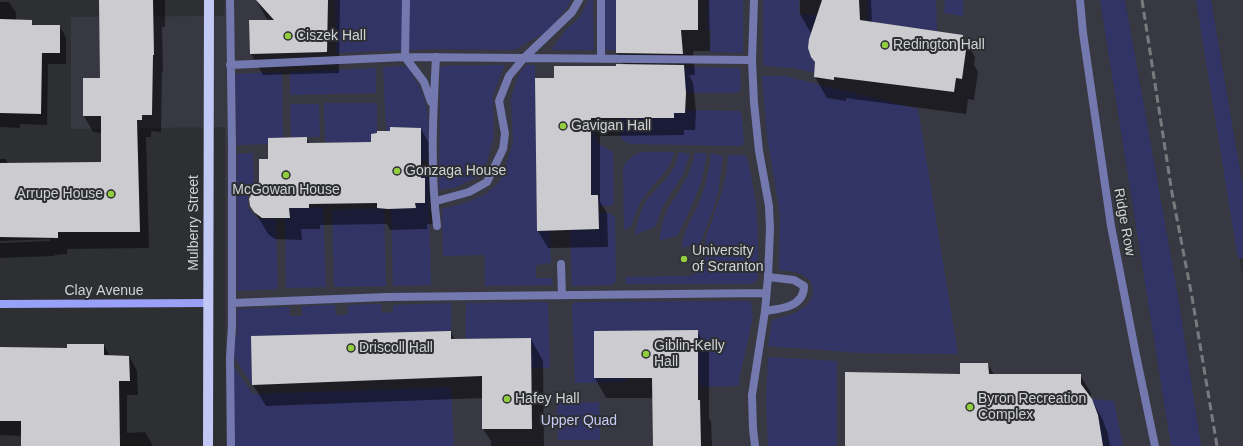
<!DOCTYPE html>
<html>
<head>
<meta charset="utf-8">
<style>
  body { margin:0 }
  canvas { display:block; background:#2e2f33 }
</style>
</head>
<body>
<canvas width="1243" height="446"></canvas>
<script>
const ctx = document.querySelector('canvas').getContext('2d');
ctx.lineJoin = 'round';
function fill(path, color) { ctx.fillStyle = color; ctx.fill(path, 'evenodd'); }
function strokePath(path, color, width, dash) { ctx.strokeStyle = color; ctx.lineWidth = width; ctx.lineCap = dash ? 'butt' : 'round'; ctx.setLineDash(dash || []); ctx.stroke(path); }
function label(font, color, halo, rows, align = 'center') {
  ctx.font = font + ' Helvetica,sans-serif'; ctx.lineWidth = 4; ctx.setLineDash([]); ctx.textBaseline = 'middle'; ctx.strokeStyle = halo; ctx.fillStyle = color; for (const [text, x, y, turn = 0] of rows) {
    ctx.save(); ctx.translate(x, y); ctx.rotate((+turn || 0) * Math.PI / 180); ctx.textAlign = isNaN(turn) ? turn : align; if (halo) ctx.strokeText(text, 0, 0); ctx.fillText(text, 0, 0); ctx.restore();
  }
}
fill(new Path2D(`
  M225,0H1100L1171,446H226L225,127L71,129V17L224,16Z
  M1125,0H1196L1243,280V446H1201L1178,296Z
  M1211,0H1243V188Z`), '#373842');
fill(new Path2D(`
  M335,0H571L566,9L548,31L514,50L437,49L336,53Z
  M588,0H593L594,50H551L566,30L580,17Z
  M601,0H616L679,51L601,50Z
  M708,0H743V53L710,52L711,30H707Z
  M763,0H799V14L821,15L808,48L811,57L815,62L814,73L794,68L765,66L763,63Z
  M867,0H936L937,31L867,21Z
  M945,0H963V16L944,13Z
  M1100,0H1125L1178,296L1201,446H1171Z
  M1196,0H1211L1243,188V258L1238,259Z
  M505,65L493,95L494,136L487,162L477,177L457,187L439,190L440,69L442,66Z
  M526,65H535L537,231H550L551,263L536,265V278H552L553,285L485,286V255L443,256L442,209L462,204L486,194L499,182L505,168L513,142L511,99L518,76Z
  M407,66C412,74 417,81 421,90C431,111 428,138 428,161H421V128L390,127V131H386L383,67Z
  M684,67L740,68L741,90L736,93H686Z
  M376,68V93L290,95V72Z
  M282,72L283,138L268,144L237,145L235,74Z
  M762,76H785L918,109L958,354L861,353L768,346L772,320C784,317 798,313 807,305C810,301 813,296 813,291C813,273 792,271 779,270L780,215L767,135Z
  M324,103H377V133L371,134V143L325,142Z
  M290,104H319L320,137H291Z
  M686,110L739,111L742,114L744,144L740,146L631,144C618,140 619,130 619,118H674V113H685Z
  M591,133L595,134L599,144L613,152L614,203L610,206H598L591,195Z
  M642,152H674C671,170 657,179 647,193C639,202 635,215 631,227L624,230L623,168C628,159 632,155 642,152Z
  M679,152L690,154L683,174L662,208L655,227L634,235L641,211L647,199L667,178L675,166Z
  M253,153L254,183L248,192V208L258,219H276L278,289L237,291V154Z
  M695,153H707L702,179L695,198L678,235L659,241L662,224L668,208L678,193L690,171Z
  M711,153L723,156L718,193L713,210L699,246H690L682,248C683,233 690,221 697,207C705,190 709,172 711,153Z
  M728,155H745L748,160L756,203L758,236V279L753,284H626L625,277L690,276L701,270L706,237L721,195L727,171Z
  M421,167H428L431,285L393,286L391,208H416L415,203H425V179L421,178Z
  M323,207L326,287L286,288L285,218L290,217L289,208Z
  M384,208L386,286L334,287L332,210Z
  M598,213H610L615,217L616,281L612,285L572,286L570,230L598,229Z
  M739,301H747L751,303L753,316L739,380V386L700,387L698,378V330L594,331V378H625L626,382L575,383L572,306L575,302Z
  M548,302L550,368H531V338H482L465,370L466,303Z
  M451,303V331L251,336L252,385L234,357L233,338L237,336V309L289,307L290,316H302V306L335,305L336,315H347L348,305L381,304L382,313L393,312V305Z
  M768,357L837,361V446H768L766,399Z
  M234,367L253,394L451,387L454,446H234Z
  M1092,399L1114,401L1123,446H1101C1102,429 1098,414 1092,399Z
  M599,402L600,440H558L557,403Z`), '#323466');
fill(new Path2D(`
  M100,0H165V27H162L163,71H162L161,132L151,131V137H146L149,248L67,249V254L55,255L54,256L0,258V243L50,241V239L0,241V159H6L8,164L102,163V133L93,132L84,116L101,79Z
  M256,0H340L339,73L263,75L251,54L268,21Z
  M617,0H709L710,51H693L695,75H689L693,83L696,111L695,130H684V135L600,136V202L607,213L608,247L548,248L538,231L554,79L624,65L617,53Z
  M800,0H871L872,23L962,36L975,57L974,65L978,72L974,100L968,99L966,114L846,98V101L827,98L815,77L816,64L812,57V35L800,14Z
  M0,2H9L16,13V20L31,21L34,26H59L66,37V64H48L47,125L20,124V128L0,127Z
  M421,129L433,150L437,224H427V229L390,230L387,224L320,225V229H301L302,240L275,239L268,234L251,205L269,160L306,138L310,144L372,143L391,132Z
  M697,331L709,351V418L711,421L712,446H654L653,398H606L595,378Z
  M451,332L455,340L531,339L543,361L544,446H491V441L483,429V398L266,406L253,385Z
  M104,345L110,356H129L137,371L138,395H127V433L145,432L153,446H22V436L0,435V348L68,349Z
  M988,364L994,375H1080L1091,393V399L1102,418L1108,434L1110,446H846L961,375Z`), '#0007');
fill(new Path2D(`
  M99,0H153L154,55H153L152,115H142V120H137L140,232H58V238L0,237V163L101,162V116H83V78H100Z
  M256,0H328L327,52L250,54L249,20H274Z
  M616,0H698V30H681L683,54L616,53Z
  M822,0H859L860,20L963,35L961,49L966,50L962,79L956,78L954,92L834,77V80L814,77L815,62L811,57L808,48L809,39Z
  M0,19L32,20V25H60V53H42L41,114L0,113Z
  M616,64L684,65L686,93L685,113H674V118H591V195H598L599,229L537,231L535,78H554V66H616Z
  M390,127L421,128V178H425V203H415L416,208L388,209L377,208V203L309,204V208H289L290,218H262L254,212L250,206L249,199L251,195L259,182V159H268V138L307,137V143L371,142V134L377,133V131H390Z
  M698,330V400H700L701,446H653L652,378H594V331Z
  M451,331V339L531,338L532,429H482V376L252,385L251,336Z
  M67,344H104V355L129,356L130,381H119L120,446H21V421H0V347L67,348Z
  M960,363H988L989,374H1081V384L1092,399L1098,415L1103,446H845V372L960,374Z`), '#cbcbd0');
strokePath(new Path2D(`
  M230,0L232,146V326L230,358L231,446
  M406,0L405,57L424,82L431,102
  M754,0L752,60L754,103L759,151L769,206L770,229L768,277L765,311L752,395L753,429L755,446
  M436,57C433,113 430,170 437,226
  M601,59V0
  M230,65L405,57L752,60
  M440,200L469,192L487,182L503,149L505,134L499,101L509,76L524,58L572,12L579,0
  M561,264L562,295
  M232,303L387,297L766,293
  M765,311C781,309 804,307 804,286L794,280L768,277`), '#7378ae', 8);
strokePath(new Path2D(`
  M1080,0L1083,33L1111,226L1136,355L1155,446`), '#7378ae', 8);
strokePath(new Path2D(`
  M0,304L208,303`), '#99a0f7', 8);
strokePath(new Path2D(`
  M208,446L209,0`), '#c2c8f4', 10);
strokePath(new Path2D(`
  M1142,0L1172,193L1192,297L1217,446`), '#797a7d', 3, [8, 4]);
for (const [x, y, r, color] of [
  [288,36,4,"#91cd3f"],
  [885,45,4,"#91cd3f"],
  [563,126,4,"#91cd3f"],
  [397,171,4,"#91cd3f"],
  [286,175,4,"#91cd3f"],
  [111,194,4,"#91cd3f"],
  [684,259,4,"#91cd3f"],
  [351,348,4,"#91cd3f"],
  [646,354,4,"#91cd3f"],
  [507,399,4,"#91cd3f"],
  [970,407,4,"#91cd3f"]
]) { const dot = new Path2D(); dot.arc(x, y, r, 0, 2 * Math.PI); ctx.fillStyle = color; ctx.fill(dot); strokePath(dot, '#2e2f33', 1.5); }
label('14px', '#d1d2d4', '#2e2f33', [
  ["Ciszek Hall",296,36],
  ["Redington Hall",893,45],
  ["Gavigan Hall",571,126],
  ["Gonzaga House",405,171],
  ["McGowan House",286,190,"center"],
  ["Arrupe House",103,194,"right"],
  ["University",692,251],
  ["of Scranton",692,267],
  ["Giblin-Kelly",654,346],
  ["Hall",654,362],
  ["Driscoll Hall",359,348],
  ["Hafey Hall",515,399],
  ["Byron Recreation",978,399],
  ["Complex",978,415]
], 'left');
label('14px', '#d1d2d4', '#2e2f33', [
  ["Ridge Row",1124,222,80],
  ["Mulberry Street",194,223,-90],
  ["Clay Avenue",104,291]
]);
label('14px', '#c6ccf8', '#2e2f33', [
  ["Upper Quad",579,421]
]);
</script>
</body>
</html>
